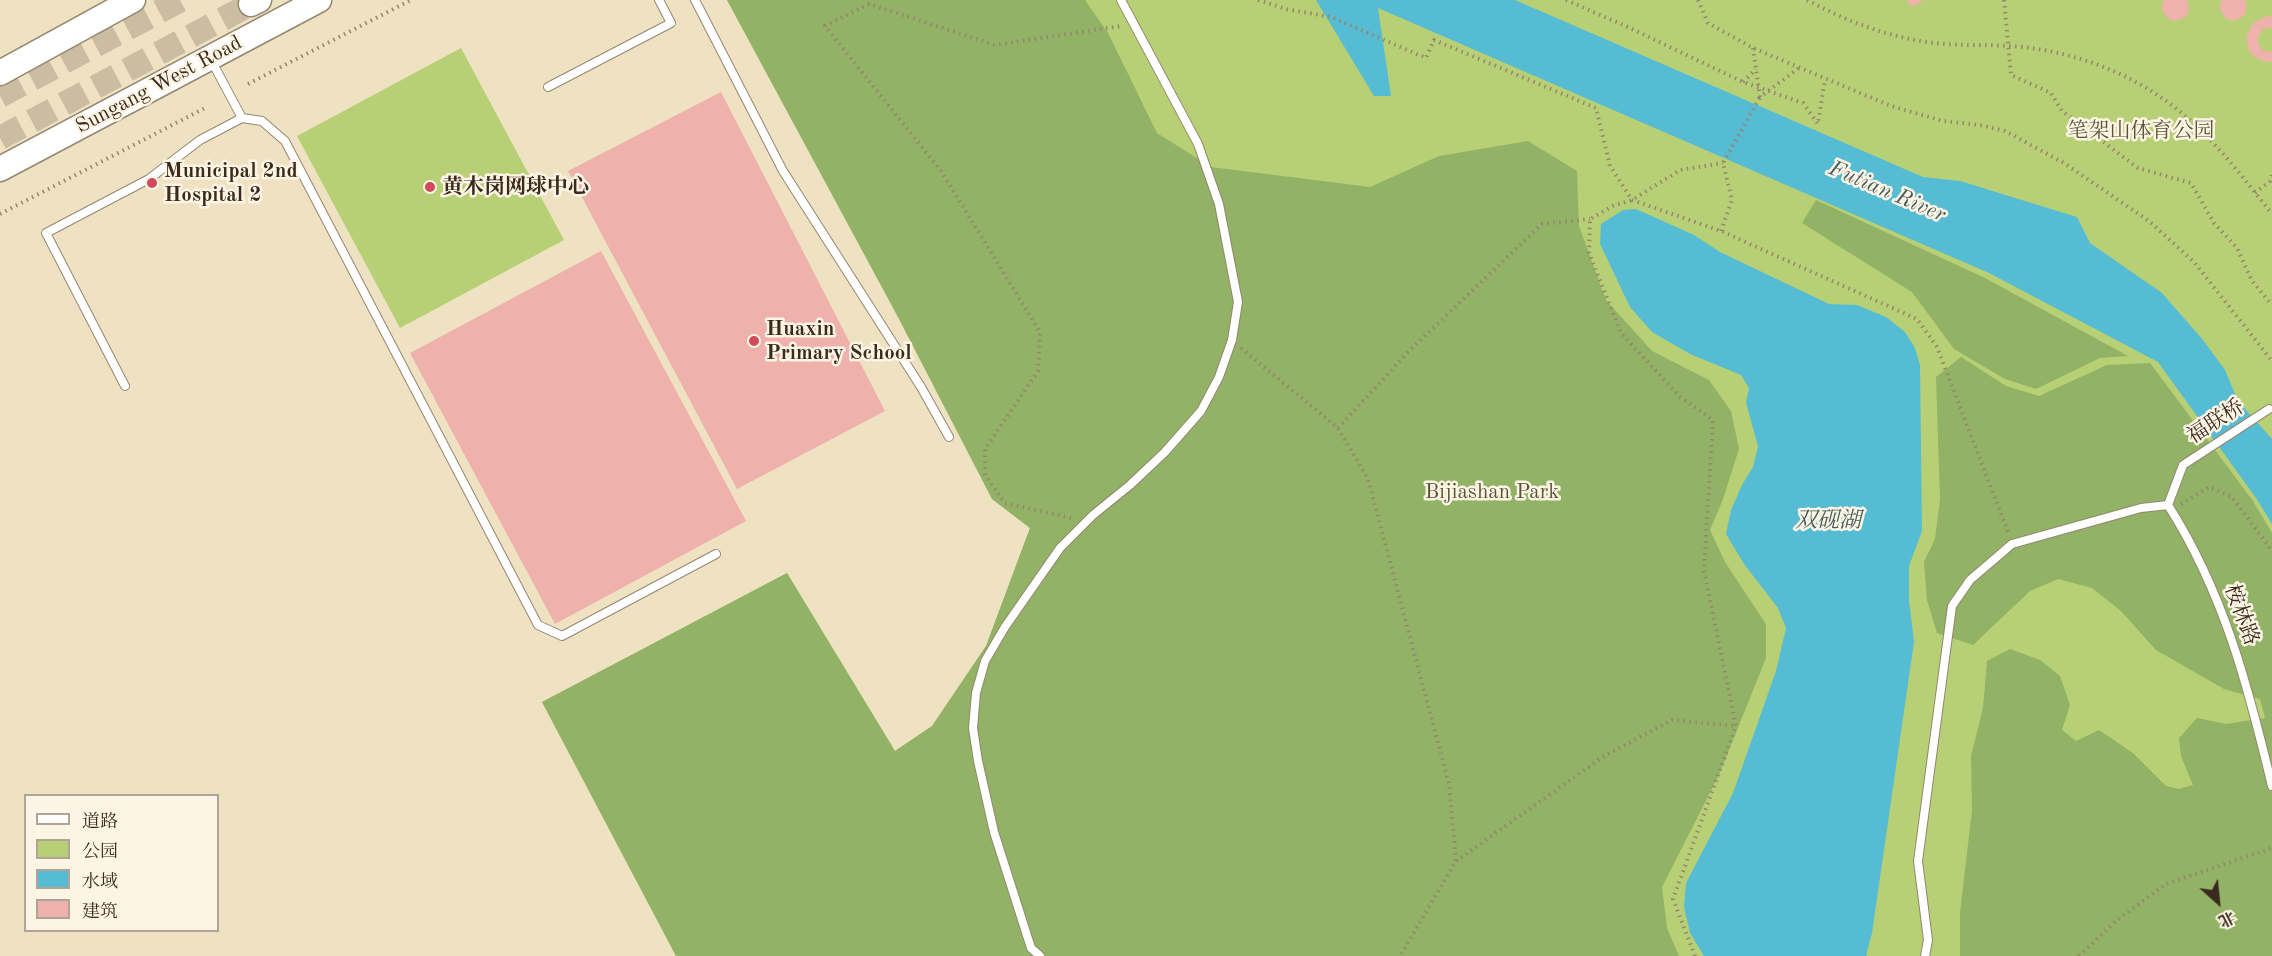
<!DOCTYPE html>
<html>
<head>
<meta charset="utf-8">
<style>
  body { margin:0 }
  #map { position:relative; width:2272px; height:956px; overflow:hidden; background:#efe2c2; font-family:"Old Standard TT","Noto Serif SC",serif }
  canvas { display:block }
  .legend { position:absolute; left:24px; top:794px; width:195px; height:138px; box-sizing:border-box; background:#fcf5e5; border:2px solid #afa495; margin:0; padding:8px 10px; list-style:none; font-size:18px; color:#3b2a1e }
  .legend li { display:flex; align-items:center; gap:12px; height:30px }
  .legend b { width:30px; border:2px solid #afa495 }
  .north { position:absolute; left:2188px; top:872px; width:60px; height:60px; -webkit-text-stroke:4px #fcf5e5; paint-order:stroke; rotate:153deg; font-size:16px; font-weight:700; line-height:24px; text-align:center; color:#3b2a1e }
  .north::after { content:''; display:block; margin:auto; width:21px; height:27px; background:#3b2a1e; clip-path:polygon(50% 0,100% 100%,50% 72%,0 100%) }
</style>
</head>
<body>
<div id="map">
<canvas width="2272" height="956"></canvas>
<ul class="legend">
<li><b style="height:8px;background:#fff"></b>道路</li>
<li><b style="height:16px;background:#b8d075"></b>公园</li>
<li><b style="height:16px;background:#56bcd3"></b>水域</li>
<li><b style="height:16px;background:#efb1ac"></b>建筑</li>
</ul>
<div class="north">北</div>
</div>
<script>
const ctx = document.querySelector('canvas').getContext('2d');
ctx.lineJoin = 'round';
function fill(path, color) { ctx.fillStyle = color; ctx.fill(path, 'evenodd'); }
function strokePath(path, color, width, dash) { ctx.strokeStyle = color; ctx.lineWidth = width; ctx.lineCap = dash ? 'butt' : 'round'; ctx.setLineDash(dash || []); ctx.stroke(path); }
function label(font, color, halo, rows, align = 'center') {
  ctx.font = font + ' "Old Standard TT","Noto Serif SC",serif'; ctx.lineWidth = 5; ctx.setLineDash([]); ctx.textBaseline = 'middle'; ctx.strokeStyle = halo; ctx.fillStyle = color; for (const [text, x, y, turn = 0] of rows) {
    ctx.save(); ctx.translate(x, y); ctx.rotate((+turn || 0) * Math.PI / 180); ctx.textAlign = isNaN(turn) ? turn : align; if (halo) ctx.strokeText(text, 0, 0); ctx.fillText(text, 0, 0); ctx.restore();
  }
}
fill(new Path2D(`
  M727,0H2272V956H676L542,702L787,573L895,751L932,726L986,646L1030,528L992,499L898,317Z
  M461,48L564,240L400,328L297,136Z`), '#b8d075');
fill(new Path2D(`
  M727,0H1085L1108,33L1157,133L1211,167L1370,187L1439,156L1528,141L1577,171L1579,226L1606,300L1652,351L1709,380L1731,411L1739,449L1723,499L1710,530L1725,562L1766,624V658L1719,775L1662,887L1667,928L1679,956H676L542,702L787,573L895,751L932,726L986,646L1030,528L992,499L898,317Z
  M1816,200L1985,278L2128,356L2100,358L2036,389L2005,379L1954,349L1912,292L1802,223Z
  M1961,357L2006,386L2039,396L2107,365L2150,363L2253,501L2272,533V956H1960V913L1972,810L1971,756L1983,708L1987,661L2010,649L2040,660L2060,676L2070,705L2062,730L2076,741L2099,730L2133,753L2166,786L2179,789L2193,785L2181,756L2179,738L2197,718L2226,724L2265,718L2260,699L2224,689L2156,650L2121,611L2092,588L2058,579L2030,591L1973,645L1937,633L1927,600L1924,562L1935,539L1940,499L1936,377Z`), '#92b266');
fill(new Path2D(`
  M1316,0H1515L1923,177L1960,181L2077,217L2090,243L2162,293L2203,340L2225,370L2238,401L2272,439V524L2256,498L2158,362L1989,273L1378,8L1391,96H1374Z
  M1636,209L1694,235L1720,252L1829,304L1857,305L1886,317L1905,332L1915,348L1920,365L1922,531L1909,566V600L1914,642L1872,933L1866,956H1704L1690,933L1684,907L1686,883L1733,793L1776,671L1786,628L1778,608L1744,564L1726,534L1731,510L1742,485L1753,467L1758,446L1746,403L1749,388L1741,375L1690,354L1652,332L1630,307L1600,244L1601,224L1623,210Z`), '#56bcd3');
fill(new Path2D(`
  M1907,0H1924L1911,7Z
  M2164,0H2187L2189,7L2187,16L2175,21L2167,18L2161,7Z
  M2222,0H2245L2247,7L2244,16L2233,21L2225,18L2219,7Z
  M2267,16L2272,17V27L2263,29L2257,40L2262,50L2272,52V62H2266L2253,56L2249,51L2246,37L2253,23Z
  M721,92L885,411L737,489L568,171Z
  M601,251L746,521L555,624L410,353Z`), '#efb1ac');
strokePath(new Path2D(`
  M0,96L181,0
  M0,138L251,4`), '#cbbda1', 24, [24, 12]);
const lane = new Path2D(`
  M695,0L783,171L921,387L949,437
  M211,60L242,118L262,121L285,141L538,625L562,636L716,554
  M548,87L671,23L659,0
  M125,386L46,233L149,179L200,140L242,118
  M2269,409L2183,465L2168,505C2224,593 2248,686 2272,786
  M1040,956L1031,948L994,832L978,761L973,728L976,693L985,661L1005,627L1060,548L1093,515L1130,485L1165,452L1201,411L1219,377L1232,340L1238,302L1219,204L1198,144L1121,0
  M1925,956L1928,940L1918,861L1952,606L1970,580L2012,544L2141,508L2168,505`);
const primary = new Path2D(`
  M251,4L259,0
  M0,73L133,0
  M0,169L319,0`);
strokePath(lane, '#958670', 10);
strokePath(primary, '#958670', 27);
strokePath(new Path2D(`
  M1258,0L1286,9L1331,17L1426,58L1434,40L1596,108L1610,166L1632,200L1721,231L1917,319L1937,347L2008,532
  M1566,0L1630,28L1743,82L1803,103L1818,124L1825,79
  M1698,0L1708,23L1753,48L1891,106L1943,121L1980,125L2005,131L2064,163L2149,221L2194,262L2272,361
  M1807,0C1850,23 1895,40 1945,44C1974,46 2003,44 2031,48C2087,56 2141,78 2184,115C2217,143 2245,180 2272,214
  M2004,0L2011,75L2051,93L2062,111L2138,168L2191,183L2214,223L2237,248L2252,281L2272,305
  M1743,82L1756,69
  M248,84L411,0
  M2255,193L2270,181L2272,175
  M0,214L207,107
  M1721,231L1732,200L1723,163L1760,97
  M1241,348L1338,428L1368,479L1449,784L1456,861L1400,956
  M1338,428L1411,349L1542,224L1590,219
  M2181,504L2209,487L2232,497L2272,551
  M1071,518L1005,503L985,475V449L1038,371L1040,332L941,171L825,26L869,4L995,45L1121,26
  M1456,861L1604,756L1672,720L1736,726
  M1695,956L1673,899L1736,726L1704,571L1713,420L1679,396L1621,333L1589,253L1590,219L1613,206L1632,200L1680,170L1723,163
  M2079,956L2117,920L2166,884L2272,848`), '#958670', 4, [1.5, 4.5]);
strokePath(lane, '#fff', 8);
strokePath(primary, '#fff', 24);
strokePath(new Path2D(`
  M1753,48L1760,97L1799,68`), '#958670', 4, [1.5, 4.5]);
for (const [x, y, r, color] of [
  [152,183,6,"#d1495b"],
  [430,187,6,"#d1495b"],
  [754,341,6,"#d1495b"]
]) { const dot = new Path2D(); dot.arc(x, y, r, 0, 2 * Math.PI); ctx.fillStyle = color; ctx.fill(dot); strokePath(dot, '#fcf5e5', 2); }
label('21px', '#3b2a1e', '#fcf5e5', [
  ["Sungang West Road",159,85,-28],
  ["福联桥",2216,422,-33],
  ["桉林路",2241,615,70]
]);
label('21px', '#5a5434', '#fcf5e5', [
  ["笔架山体育公园",2141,131],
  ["Bijiashan Park",1492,492]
]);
label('bold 21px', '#3b2a1e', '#fcf5e5', [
  ["Municipal 2nd",164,171],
  ["Hospital 2",164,195],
  ["黄木岗网球中心",442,187],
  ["Huaxin",766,329],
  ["Primary School",766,353]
], 'left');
label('italic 22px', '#445d5d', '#fcf5e5', [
  ["Futian River",1887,192,23],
  ["双砚湖",1828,521]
]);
</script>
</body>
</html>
